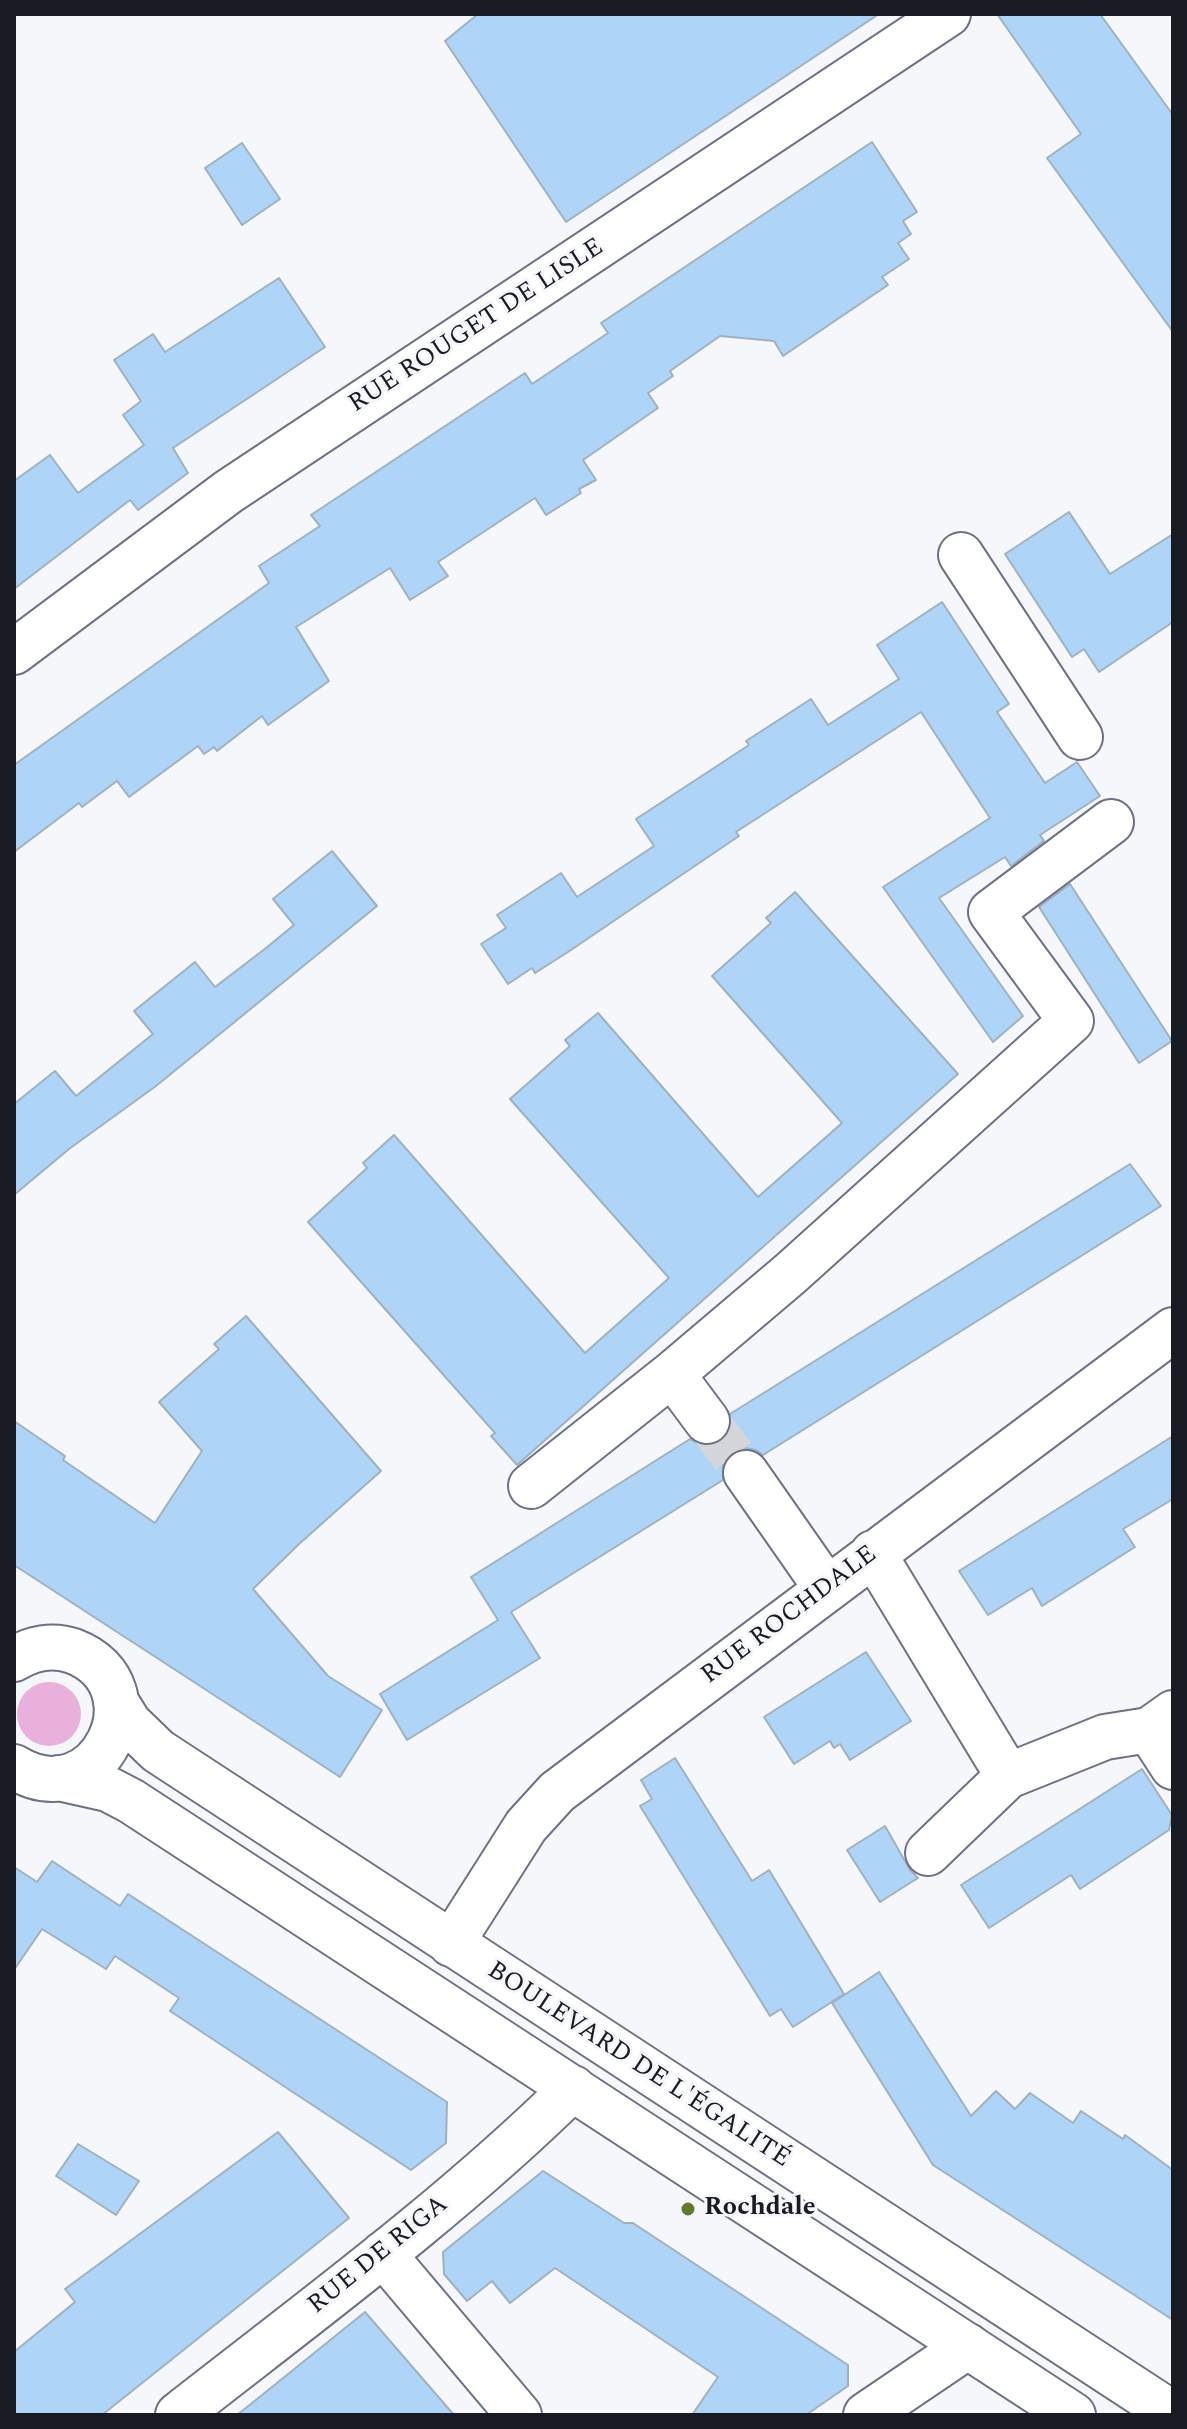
<!DOCTYPE html>
<html>
<head>
<meta charset="utf-8">
<style>
  body { margin:0 }
  #map { position:relative; width:1187px; height:2429px; overflow:hidden; background:#f6f7fb; font-family:Spectral,serif }
  canvas { display:block }
  .frame { position:absolute; inset:0; border:16px solid #191b22; pointer-events:none }
</style>
</head>
<body>
<div id="map">
<canvas width="1187" height="2429"></canvas>
<div class="frame"></div>
</div>
<script>
const ctx = document.querySelector('canvas').getContext('2d');
ctx.lineJoin = 'round';
function fill(path, color) { ctx.fillStyle = color; ctx.fill(path, 'evenodd'); }
function strokePath(path, color, width, dash) { ctx.strokeStyle = color; ctx.lineWidth = width; ctx.lineCap = dash ? 'butt' : 'round'; ctx.setLineDash(dash || []); ctx.stroke(path); }
function label(font, color, halo, rows, align = 'center') {
  ctx.font = font + ' Spectral,serif'; ctx.lineWidth = 6; ctx.setLineDash([]); ctx.textBaseline = 'middle'; ctx.strokeStyle = halo; ctx.fillStyle = color; for (const [text, x, y, turn = 0] of rows) {
    ctx.save(); ctx.translate(x, y); ctx.rotate((+turn || 0) * Math.PI / 180); ctx.textAlign = isNaN(turn) ? turn : align; if (halo) ctx.strokeText(text, 0, 0); ctx.fillText(text, 0, 0); ctx.restore();
  }
}
fill(new Path2D(`
  M17 1714a32 32 0 1 1 64 0a32 32 0 1 1-64 0Z`), '#e9b0dc');
const building = new Path2D(`
  M478,14H879L566,222L445,41Z
  M997,14H1100L1173,115V332L1047,158L1081,134Z
  M872,142L917,212L903,221L911,234L898,243L909,259L882,277L888,285L783,356L774,341L720,336L670,371L673,376L648,393L658,408L583,460L596,480L579,489L581,493L546,515L535,498L438,562L448,576L410,600L390,568L296,627L329,681L268,725L262,716L217,751L214,747L204,754L198,746L129,797L117,781L82,807L79,803L14,852V765L269,583L259,566L320,526L311,515L525,373L532,384L608,333L601,323Z
  M242,143L280,199L242,225L205,168Z
  M279,278L325,347L173,448L188,473L138,510L130,500L14,589V481L50,455L78,493L144,445L123,415L141,401L114,360L153,334L165,352Z
  M1069,512L1110,574L1173,534V622L1099,672L1084,649L1072,657L1005,554Z
  M942,602L1009,704L997,712L1045,783L1077,762L1100,796L1040,835L1044,841L1011,866L1005,857L939,898L1023,1016L993,1042L883,887L990,818L921,712L736,832L739,836L568,952L535,973L532,968L508,984L481,944L506,928L497,915L561,873L577,897L654,846L636,819L749,745L746,741L811,699L828,725L899,679L877,645Z
  M332,851L377,906L156,1086L69,1149L14,1195V1104L55,1071L76,1096L153,1034L134,1011L195,962L215,987L266,948L294,925L273,899Z
  M1070,884L1172,1041L1139,1063L1039,907Z
  M795,892L958,1074L517,1465L491,1436L495,1433L308,1222L367,1168L363,1163L394,1135L585,1353L669,1278L510,1099L570,1046L565,1040L598,1013L758,1197L842,1123L712,976L771,923L766,918Z
  M1130,1164L1161,1206L763,1455L756,1450L745,1448L731,1453L723,1463V1480L511,1612L540,1658L407,1740L380,1694L498,1620L471,1577L690,1439L698,1444L709,1446L721,1441L730,1430V1414Z
  M246,1316L381,1471L299,1544L253,1589L328,1676L382,1710L340,1777L14,1565V1421L65,1456L63,1460L155,1523L202,1451L159,1402L219,1349L214,1344Z
  M1173,1436V1499L1123,1529L1135,1547L1042,1606L1032,1588L988,1615L959,1571Z
  M866,1652L911,1721L850,1760L840,1744L834,1748L830,1741L794,1764L764,1717Z
  M675,1758L752,1881L769,1870L844,1994L793,2027L781,2009L770,2016L640,1806L652,1799L641,1780Z
  M1142,1769L1172,1815L1169,1830L1080,1889L1071,1875L989,1928L961,1885Z
  M885,1826L910,1870L918,1878L880,1902L847,1850Z
  M52,1861L120,1906L128,1894L447,2102L446,2143L411,2170L170,2011L179,1998L115,1956L106,1969L42,1929L14,1970V1867L37,1882Z
  M879,1972L971,2116L996,2091L1015,2109L1030,2093L1073,2123L1081,2111L1123,2139L1125,2135L1173,2170V2320L933,2165L832,2003Z
  M278,2132L349,2218L102,2415H14V2352L75,2302L65,2289Z
  M78,2144L139,2181L116,2215L56,2176Z
  M543,2171L624,2223H633L848,2365V2386L806,2415H692L718,2377L555,2268L510,2303L492,2281L467,2301L444,2274L443,2252Z
  M365,2312L454,2415H237L272,2387Z`);
fill(building, '#aed5f7');
strokePath(building, '#9fb1c1', 2);
strokePath(new Path2D(`
  M707,1421L746,1473`), '#d5d6da', 44, [44, 22]);
const minor = new Path2D(`
  M961,555L1080,737
  M14,652L228,492L948,14
  M672,1374L707,1421
  M746,1473L827,1589
  M531,1486L672,1374L790,1274L1071,1021L991,912L1111,822
  M873,1553L1008,1776
  M1149,1730L1173,1767
  M928,1853L1008,1776L1105,1737L1149,1730L1173,1713
  M451,1944L526,1826L557,1792L1173,1330
  M383,2254L519,2415
  M178,2415C312,2310 451,2208 573,2088
  M866,2415L968,2346`);
const major = new Path2D(`
  M14,1659C32,1648 53,1644 73,1651C163,1685 99,1819 14,1767
  M116,1702L129,1723L158,1751L1173,2414
  M59,1778L108,1789L131,1801L1073,2415`);
strokePath(minor, '#6d7185', 48);
strokePath(major, '#6d7185', 48);
strokePath(minor, '#fff', 44);
strokePath(major, '#fff', 44);
for (const [x, y, r, color] of [
  [688,2209,8,"#627a2c"]
]) { const dot = new Path2D(); dot.arc(x, y, r, 0, 2 * Math.PI); ctx.fillStyle = color; ctx.fill(dot); strokePath(dot, '#f6f7fb', 3); }
label('26px', '#191b22', '#f6f7fb', [
  ["RUE ROUGET DE LISLE",477,327,-33],
  ["RUE ROCHDALE",790,1616,-37],
  ["BOULEVARD DE L'ÉGALITÉ",638,2066,33],
  ["RUE DE RIGA",379,2256,-39]
]);
label('bold 26px', '#191b22', '#f6f7fb', [
  ["Rochdale",704,2209]
], 'left');
</script>
</body>
</html>
